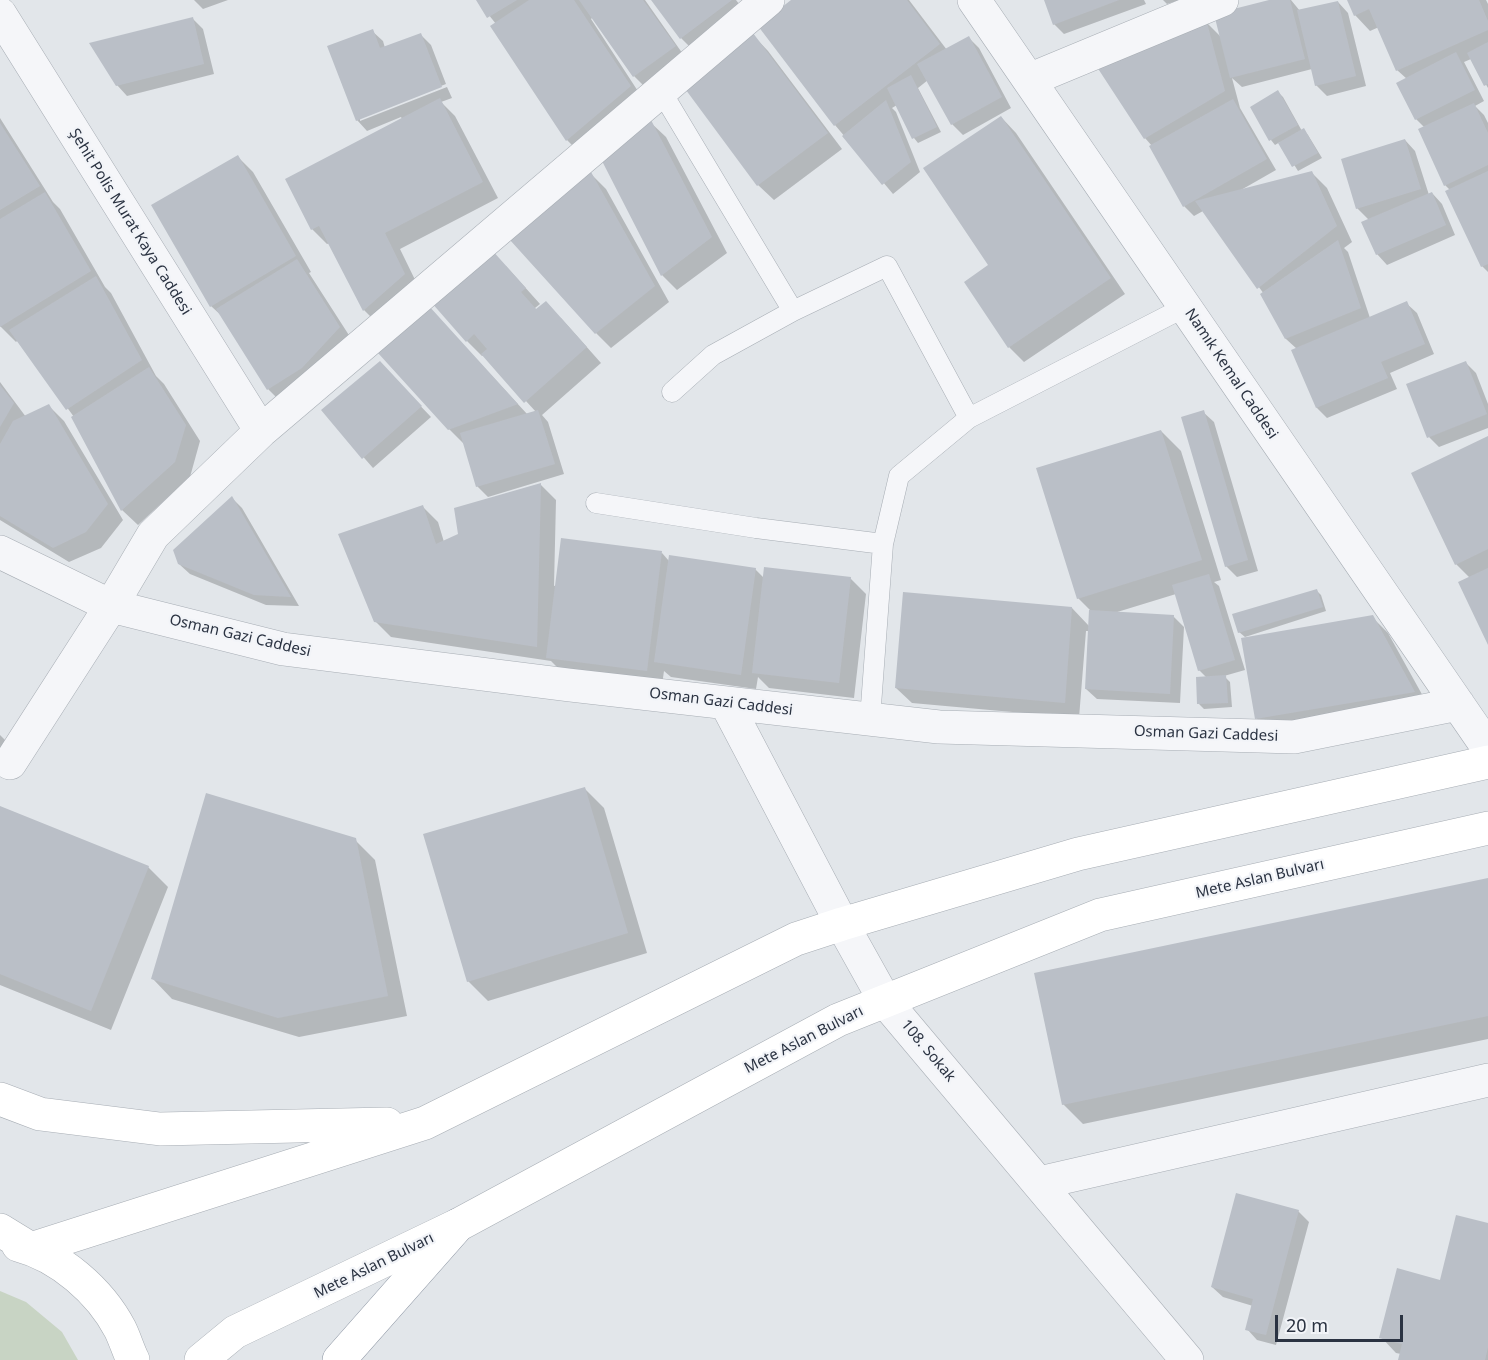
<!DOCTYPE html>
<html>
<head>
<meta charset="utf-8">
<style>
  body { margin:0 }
  #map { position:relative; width:1488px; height:1360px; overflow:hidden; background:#e2e6ea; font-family:"Noto Sans",sans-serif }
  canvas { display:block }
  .scale { position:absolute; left:1275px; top:1315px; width:128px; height:27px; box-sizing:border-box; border:3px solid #2b3342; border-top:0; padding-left:8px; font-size:18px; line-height:21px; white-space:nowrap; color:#2b3342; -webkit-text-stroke:4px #f2f4f8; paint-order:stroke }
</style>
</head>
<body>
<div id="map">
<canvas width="1488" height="1360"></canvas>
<div class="scale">20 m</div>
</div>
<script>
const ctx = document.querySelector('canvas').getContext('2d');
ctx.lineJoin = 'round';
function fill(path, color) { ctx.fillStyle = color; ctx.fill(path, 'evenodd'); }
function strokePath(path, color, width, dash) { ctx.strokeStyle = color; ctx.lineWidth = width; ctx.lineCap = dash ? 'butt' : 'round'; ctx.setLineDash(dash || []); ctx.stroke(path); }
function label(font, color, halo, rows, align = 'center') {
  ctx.font = font + ' "Noto Sans",sans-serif'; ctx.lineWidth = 4.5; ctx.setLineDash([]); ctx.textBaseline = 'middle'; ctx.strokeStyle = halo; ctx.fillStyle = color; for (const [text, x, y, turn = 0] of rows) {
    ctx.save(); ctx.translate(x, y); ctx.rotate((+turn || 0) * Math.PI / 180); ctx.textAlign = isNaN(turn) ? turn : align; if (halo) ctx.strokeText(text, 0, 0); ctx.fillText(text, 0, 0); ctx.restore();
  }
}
fill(new Path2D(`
  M0,1291L26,1302L62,1332L78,1360H0Z`), '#c8d4c4');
fill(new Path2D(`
  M194,0H228L203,9Z
  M477,0H645L685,57L644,86L634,76L593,17L591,19L645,102L582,155L567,140L496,24Z
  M653,0H736L743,9L691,48L681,38Z
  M793,0H909L947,50L969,38L979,48L1011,108L963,135L952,124L928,80L918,88L941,132L918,143L914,138L897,105L892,108L896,112L920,172L893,194L835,125L760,26Z
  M1045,0H1144L1146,4L1064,34L1054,24Z
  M1163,0H1180L1167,4Z
  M1275,0H1291L1300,11L1338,2L1348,13L1366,86L1327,96L1316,85L1312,69L1242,87L1232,78L1240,108L1276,170L1241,190L1311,172L1327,188L1352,242L1344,248L1348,252L1370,318L1406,303L1417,313L1434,354L1390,373L1397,389L1327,418L1317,408L1293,350L1297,349L1286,339L1262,295L1264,294L1203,211L1194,216L1184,206L1152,146L1145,138L1098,64L1205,21L1221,37Z
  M1348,0H1486L1488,4V88L1471,59L1464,62L1484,101L1475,106L1484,115L1488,123V272L1482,266L1450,190L1445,185L1424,127L1416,119L1398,84L1407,79L1397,70L1379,27L1370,31L1355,15Z
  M193,19L203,29L214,74L127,96L117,85Z
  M372,31L383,41L385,48L420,34L431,45L446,84L360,118V121L447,87L452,98L441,102L455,116L498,198L400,249L420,290L379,325L364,310L330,243L327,244L312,229L402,119L401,117L367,131L357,120Z
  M753,35L768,51L842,149L774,200L758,185L685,87Z
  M1278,92L1283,97L1302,131L1304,130L1308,135L1322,158L1298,171L1280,142L1275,145L1271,140Z
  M1001,117L1016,133L1125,294L1024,362L1009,347L990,266Z
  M0,118L53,202L60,209L105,287L111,293L156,376L164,384L200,441L190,477L138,525L122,510L73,417H74L18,340L16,342L0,326Z
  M650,122L666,137L727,253L677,290L662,275Z
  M1405,140L1415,151L1429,195L1432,193L1442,204L1455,235L1387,265L1377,254L1369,220L1357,208Z
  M238,157L253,172L311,272L309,273L354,343L284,405L268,389L225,319L211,306Z
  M591,174L606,189L669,302L611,348L596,333Z
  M506,266L540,304L535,308L537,311L561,318L601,363L542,415L548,422L564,474L488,497L477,486L465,445L449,429L444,324L528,415L536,412L484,355L482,356L467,341L433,302Z
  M1465,362L1476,373L1488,404V428L1439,447L1429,437Z
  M390,374L431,417L373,468L323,411Z
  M0,382L26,417L49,406L64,421L123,520L101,548L69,562L0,520Z
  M1203,412L1214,422L1258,571L1237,577L1226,566Z
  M1161,431L1181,451L1221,580L1214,582L1219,586L1245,670L1224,676L1230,682L1232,707L1204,709L1199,704L1207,678L1199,670L1176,594L1114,613L1173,616L1184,627L1180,703L1097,699L1086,689L1089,631H1086L1079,718L912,703L896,688L1072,608L1089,626L1090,610L1078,598Z
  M1488,438V642L1470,578L1456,564Z
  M541,485L556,500L554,586L662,553L669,561L755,569L764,578H850L866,594L854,698L769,688L758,677L756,689L671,677L664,671L662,685L563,673L551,661L391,637L375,621L423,507L438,522L444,542L459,535Z
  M232,498L242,508L299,606L266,605L190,574L179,564Z
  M1316,590L1321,595L1326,611L1245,637L1239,632Z
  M1372,617L1388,633L1429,707L1272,734L1256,719Z
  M0,735L19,754L0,776Z
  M584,788L604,808L647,953L488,1001L468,981Z
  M0,808L148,867L168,887L111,1030L0,985Z
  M355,840L375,860L407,1016L299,1037L172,999L153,979Z
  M1488,880V1039L1083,1124L1063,1104Z
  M1298,1211L1309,1222L1276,1345L1257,1340L1247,1329L1253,1306L1223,1297L1212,1287Z
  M1488,1224V1360H1399L1401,1354L1396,1353L1381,1337L1441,1282Z`), '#0003');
fill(new Path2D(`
  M476,0H517L487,18Z
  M529,0H574L631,86L566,141L490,26Z
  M579,0H643L676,46L633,77Z
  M651,0H732L680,39Z
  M791,0H907L940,44L834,126L758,26Z
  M1044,0H1119L1053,25Z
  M1269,0H1290L1305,59L1230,78L1214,14Z
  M1347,0H1479L1488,21V30L1396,71L1369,9L1354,16Z
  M1338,1L1356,76L1315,86L1297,10Z
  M193,17L204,64L116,86L89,43Z
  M1206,19L1225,91L1144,139L1095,64Z
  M373,29L380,48L421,33L442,87L356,121L327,46Z
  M753,33L828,133L757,186L683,86Z
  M969,36L1002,97L951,125L917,64Z
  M1488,42V84L1484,86L1467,53Z
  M1456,52L1475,90L1415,120L1396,83Z
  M911,75L937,127L912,139L887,88Z
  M1278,90L1298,125L1269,141L1250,107Z
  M440,98L483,182L385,233L405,274L363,311L319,226L311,230L285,179Z
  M1233,99L1267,159L1183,207L1149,146Z
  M886,100L911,162L882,185L842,136Z
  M1474,103L1488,133V165L1444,186L1418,129Z
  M1001,116L1111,278L1008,348L964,282L988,265L923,168Z
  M651,120L712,237L661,276L602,161Z
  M0,123L40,186L0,210Z
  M1304,128L1318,153L1292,167L1278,143Z
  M1405,139L1421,189L1356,209L1341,159Z
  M238,155L296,256L210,307L151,205Z
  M1312,171L1337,226L1257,289L1195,201Z
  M1488,171V264L1481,267L1445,191Z
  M591,172L655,286L595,334L510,240Z
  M45,192L91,271L0,327V219Z
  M1432,192L1446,225L1376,255L1361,222Z
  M1338,240L1361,308L1285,339L1260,294Z
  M491,249L526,288L521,292L536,309L546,301L587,347L524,403L481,354L487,349L474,334L466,342L431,302Z
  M297,259L340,327L302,368L267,390L216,309Z
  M96,276L142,360L66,410L9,330Z
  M1407,301L1425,344L1381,362L1388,378L1316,408L1291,350Z
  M429,306L518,404L448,430L378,353Z
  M380,361L422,406L362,459L321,410Z
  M1466,361L1487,414L1427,438L1406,384Z
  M149,367L186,425L175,462L121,511L71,417Z
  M0,385L14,403L0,427Z
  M49,404L108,504L86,532L53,548L0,516V444L13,421Z
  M538,410L555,464L476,487L460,433Z
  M1204,410L1248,560L1225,567L1181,417Z
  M1161,430L1202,560L1077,599L1036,468Z
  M1488,436V549L1455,565L1411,473Z
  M541,483L537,647L374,622L338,534L423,505L436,544L458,534L454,508Z
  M232,496L291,597L254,595L178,564L173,550Z
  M561,538L662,551L647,671L546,658Z
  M669,555L756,568L741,675L654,662Z
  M764,567L851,577L839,683L752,673Z
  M1488,568V645L1458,582Z
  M1209,574L1235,660L1198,671L1172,585Z
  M1317,589L1323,607L1238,633L1232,614Z
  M903,592L1072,607L1065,703L895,688Z
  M1089,610L1174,615L1170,694L1085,689Z
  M1373,615L1415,692L1255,719L1241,638Z
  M1226,675L1228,703L1197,704L1196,677Z
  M585,787L628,933L467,982L423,834Z
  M206,793L356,838L388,996L278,1018L151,979Z
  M0,806L149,866L91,1011L0,974Z
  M1488,878V1016L1062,1105L1034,973Z
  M1236,1193L1299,1210L1266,1335L1245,1330L1253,1299L1211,1287Z
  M1456,1215L1488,1223V1347L1485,1360H1398L1402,1344L1379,1338L1397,1268L1440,1280Z`), '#babfc7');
const service = new Path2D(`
  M661,91L793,311
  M672,392L713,355L793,311L887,266L969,418
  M596,503L756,528L883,544L899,476L969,418L1185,307
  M870,719L883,544`);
const minor = new Path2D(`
  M974,0L1488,748
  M0,14L261,431
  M1029,80L1222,0
  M0,552L111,606L283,649L569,685L939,727L1294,737L1458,704
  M726,703L842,924L885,1001L1187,1360
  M10,763L111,606L153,535L261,431L768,0
  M1039,1183L1488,1080`);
const secondary = new Path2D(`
  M0,1099L40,1114L160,1129L387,1124
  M0,1230L31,1249L425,1123L796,939L842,924L1078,854L1488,762
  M18,1245C60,1256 100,1291 120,1329C125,1339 128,1350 133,1360
  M201,1360L235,1332L458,1225L838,1020L1100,915L1488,828`);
const trunk = new Path2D(`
  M339,1360L458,1225`);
strokePath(service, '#a7adb4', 21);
strokePath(minor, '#a7adb4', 34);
strokePath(secondary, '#a7adb4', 34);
strokePath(trunk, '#8a93a1', 34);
strokePath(service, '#f5f6f9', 20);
strokePath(minor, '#f5f6f9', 33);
strokePath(secondary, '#fff', 33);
strokePath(trunk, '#fff', 33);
label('15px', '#2b3342', '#f2f4f8', [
  ["Şehit Polis Murat Kaya Caddesi",130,222,58],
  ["Namık Kemal Caddesi",1231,374,56],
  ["Osman Gazi Caddesi",240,636,13],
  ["Osman Gazi Caddesi",721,702,7],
  ["Osman Gazi Caddesi",1206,734,2],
  ["Mete Aslan Bulvarı",1260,879,-13],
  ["Mete Aslan Bulvarı",804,1040,-27],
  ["108. Sokak",928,1051,50],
  ["Mete Aslan Bulvarı",374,1266,-26]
]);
</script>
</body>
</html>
